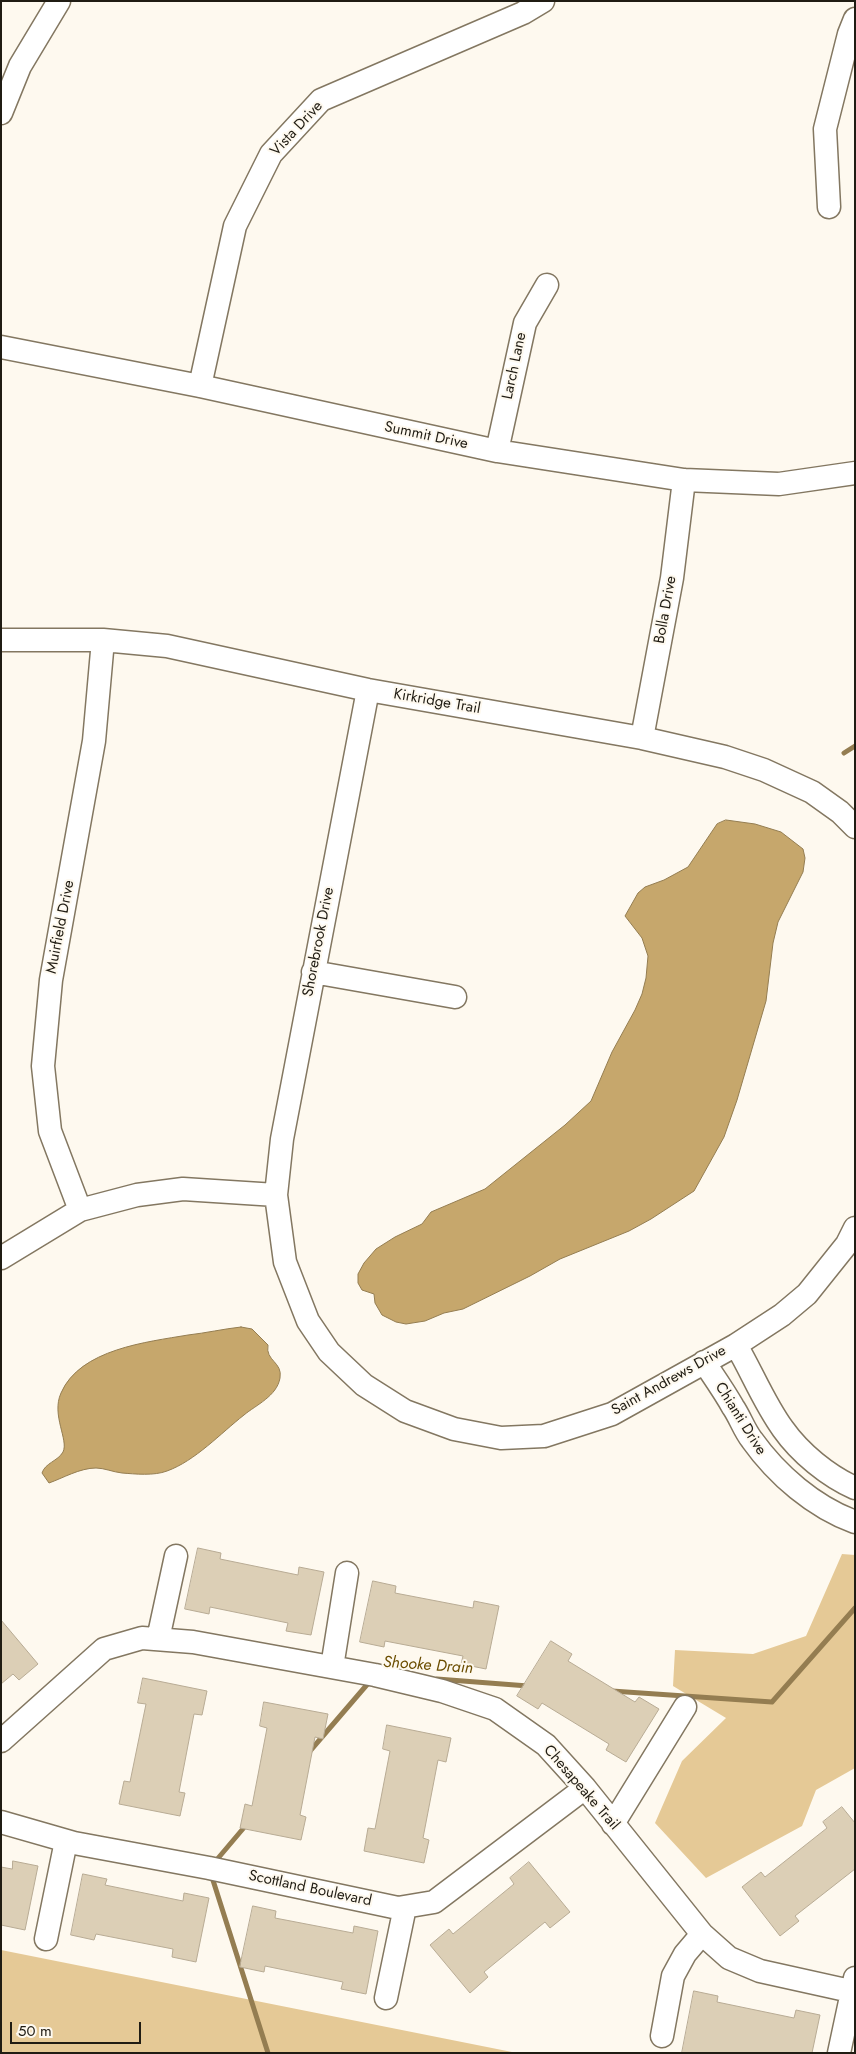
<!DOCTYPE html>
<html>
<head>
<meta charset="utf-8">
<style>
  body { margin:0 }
  #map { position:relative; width:856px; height:2054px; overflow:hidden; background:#fef9ef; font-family:Jost,sans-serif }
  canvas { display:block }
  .frame { position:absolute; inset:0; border:2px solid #201c13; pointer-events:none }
  .scale { position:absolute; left:10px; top:2022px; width:131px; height:22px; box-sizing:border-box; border:2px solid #201c13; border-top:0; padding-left:6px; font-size:15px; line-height:18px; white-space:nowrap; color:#201c13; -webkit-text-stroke:4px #fef9ef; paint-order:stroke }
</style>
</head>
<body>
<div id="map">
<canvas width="856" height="2054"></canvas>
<div class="frame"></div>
<div class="scale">50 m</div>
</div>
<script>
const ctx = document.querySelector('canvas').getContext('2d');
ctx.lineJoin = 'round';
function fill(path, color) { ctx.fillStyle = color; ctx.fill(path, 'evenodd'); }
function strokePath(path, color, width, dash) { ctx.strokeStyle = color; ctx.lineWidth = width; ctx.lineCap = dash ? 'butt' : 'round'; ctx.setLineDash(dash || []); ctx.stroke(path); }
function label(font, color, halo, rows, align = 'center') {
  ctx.font = font + ' Jost,sans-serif'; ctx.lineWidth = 4; ctx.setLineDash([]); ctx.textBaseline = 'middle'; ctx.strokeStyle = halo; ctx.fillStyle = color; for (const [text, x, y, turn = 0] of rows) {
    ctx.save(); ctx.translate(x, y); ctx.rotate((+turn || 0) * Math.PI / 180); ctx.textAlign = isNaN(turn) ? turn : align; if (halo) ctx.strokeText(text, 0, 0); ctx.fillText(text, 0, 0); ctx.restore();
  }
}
fill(new Path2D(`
  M842,1554L855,1555V1768L816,1790L802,1826L706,1878L655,1823L682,1761L726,1718L673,1686L675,1650L753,1654L806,1636Z
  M1,1950L517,2053H1Z`), '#e5c996');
const water = new Path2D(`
  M726,820L755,824L781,832L803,849L805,858L803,872L778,922L773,943L766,1001L737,1100L724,1137L694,1191L651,1219L629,1231L560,1259L530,1276L463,1309L444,1313L425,1321L406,1324L396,1322L382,1315L375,1303L374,1294L362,1290L358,1283V1274L364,1263L376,1249L395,1237L422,1224L431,1212L485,1189L565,1125L591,1101L612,1052L635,1010L642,994L646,978L648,956L642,938L625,916L638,893L645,887L664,880L688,867L717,824Z
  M241,1327L252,1329L268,1345C265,1361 283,1362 280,1378C277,1396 256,1405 244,1415C221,1433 195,1461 167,1471C154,1476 135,1474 122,1473C113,1472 104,1468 96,1468C80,1468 63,1478 49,1483L42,1473C45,1463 58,1461 63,1452C69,1440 51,1415 61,1393C80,1349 147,1342 188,1335C206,1333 223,1329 241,1327Z`);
fill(water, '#c6a76c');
strokePath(water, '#947d51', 1);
strokePath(new Path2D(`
  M844,753L855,746
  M437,1679L528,1686
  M612,1691L772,1702L855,1608
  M310,1751L371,1680
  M214,1863L247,1824
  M211,1874L268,2053`), '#947d51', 5);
const building = new Path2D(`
  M198,1548L221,1553L220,1559L298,1575L299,1567L324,1572L311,1635L286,1631L288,1623L210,1607L209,1614L185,1609Z
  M373,1581L396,1586L395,1593L473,1608L474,1601L499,1606L486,1669L461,1664L463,1656L385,1641L384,1647L360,1642Z
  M1,1620L38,1664L19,1680L13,1674L1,1684Z
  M551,1641L572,1654L568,1661L635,1702L639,1697L659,1709L626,1762L606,1750L609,1744L542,1703L538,1709L517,1696Z
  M143,1678L207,1691L202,1715L194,1714L179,1792L185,1793L180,1816L119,1804L124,1781L130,1782L146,1704L138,1703Z
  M264,1702L328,1714L323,1739L315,1737L300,1815L306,1817L301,1840L240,1828L245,1804L252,1806L267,1728L260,1726Z
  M387,1725L451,1738L446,1762L438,1760L423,1838L429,1840L424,1863L364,1851L368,1828L375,1829L390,1751L383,1749Z
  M842,1807L855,1823V1869L795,1916L799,1921L780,1936L742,1887L761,1872L765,1877L827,1828L823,1822Z
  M13,1861L38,1866L25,1930L1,1925V1867L12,1869Z
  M529,1862L570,1912L550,1928L545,1922L484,1972L488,1977L470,1993L430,1945L449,1929L453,1934L514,1884L510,1878Z
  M83,1874L107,1879L105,1885L183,1901L184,1893L209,1898L196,1962L172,1957L173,1949L96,1934L94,1940L71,1935Z
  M253,1906L276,1911L275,1918L353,1933L354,1926L378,1931L366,1994L341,1989L343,1982L265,1966L264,1972L240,1967Z
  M694,1991L718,1996L717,2002L794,2018L796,2010L820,2015L812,2053H682Z`);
fill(building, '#dccfb6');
strokePath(building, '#b8ab94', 1);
const minor = new Path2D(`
  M1,113L20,66L59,1
  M829,207L825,129L849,34L855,19
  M1,347L200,386L497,451L684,480L779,484L855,473
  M200,386L235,226L271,154L321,100L523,13L543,1
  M497,451L525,323L547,285
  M1,640H103L167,646L368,690L642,738L725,757L764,770L812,792L840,812L855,827
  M368,690L282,1139L276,1195L285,1262L308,1321L329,1352L364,1385L405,1411L454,1429L501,1438L544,1436L612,1414L736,1345L782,1315L807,1294L847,1244L855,1228
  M642,738L672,578L684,480
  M313,972L455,997
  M80,1210L50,1131L43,1066L51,980L94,741L103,640
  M1,1258L80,1210L137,1195L183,1189L276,1195
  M736,1345C752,1372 764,1403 783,1429C800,1453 828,1476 855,1488
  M704,1362C714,1377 724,1391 733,1407C740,1417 744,1430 752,1440C777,1475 814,1507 855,1522
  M158,1639L176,1556
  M332,1667L347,1573
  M1,1741L104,1649L142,1638L193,1642L375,1675L442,1691L495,1709L546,1745L585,1788L702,1934L729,1958L760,1971L855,1992
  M1,1822L74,1843L209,1868L398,1908L434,1902L585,1788
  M613,1824L685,1707
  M46,1939L66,1841
  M386,1998L405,1907
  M662,2036L673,1976L685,1954L702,1934
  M839,2053L855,1978`);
strokePath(minor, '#837761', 25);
strokePath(minor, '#fff', 22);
label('15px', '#201c13', '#fef9ef', [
  ["Vista Drive",297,129,-47],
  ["Larch Lane",515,366,-78],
  ["Summit Drive",426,436,12],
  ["Bolla Drive",666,610,-80],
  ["Kirkridge Trail",437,702,10],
  ["Muirfield Drive",61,927,-79],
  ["Shorebrook Drive",319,942,-79],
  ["Saint Andrews Drive",669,1381,-29],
  ["Chianti Drive",740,1419,58],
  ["Chesapeake Trail",581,1788,49],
  ["Scottland Boulevard",310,1889,12]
]);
label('italic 16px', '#6b4d00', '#fef9ef', [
  ["Shooke Drain",428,1666,4]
]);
</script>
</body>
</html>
